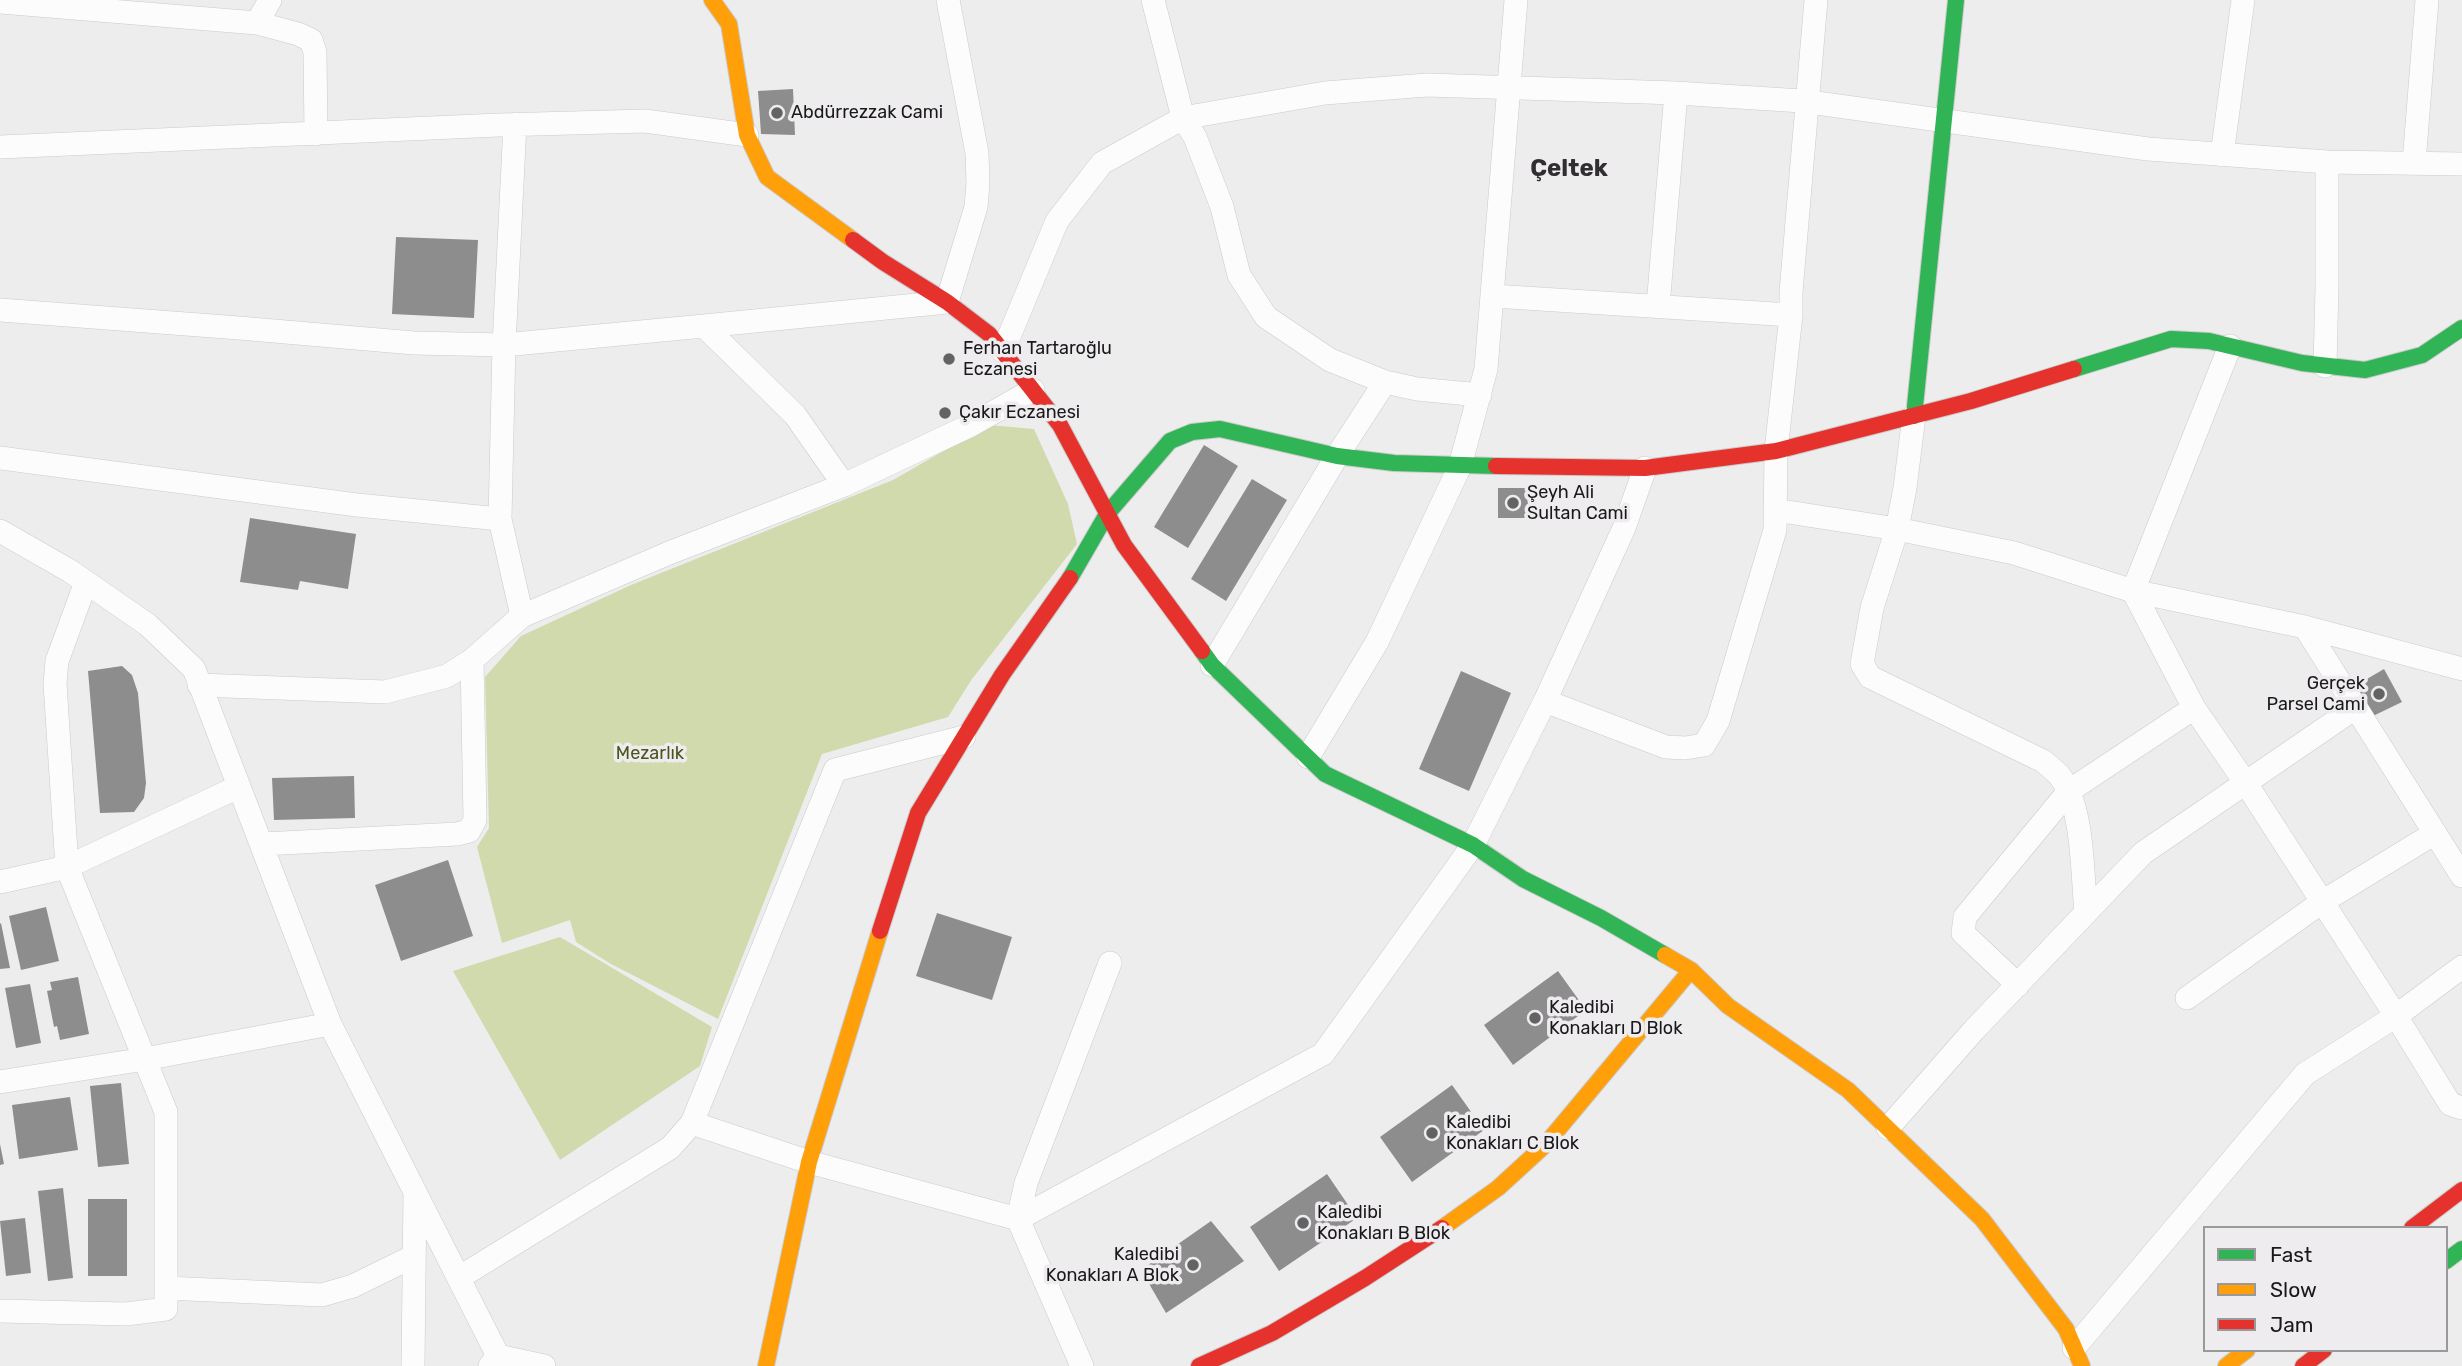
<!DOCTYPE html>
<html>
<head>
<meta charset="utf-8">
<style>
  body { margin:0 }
  #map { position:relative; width:2462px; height:1366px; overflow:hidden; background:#eeedee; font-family:Rubik,sans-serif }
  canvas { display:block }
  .legend { position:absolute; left:2203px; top:1226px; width:245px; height:126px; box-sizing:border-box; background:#eeecef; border:2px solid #99989a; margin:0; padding:9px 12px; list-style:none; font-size:21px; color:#1a191a }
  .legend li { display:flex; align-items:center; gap:14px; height:35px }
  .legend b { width:35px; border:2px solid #99989a }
</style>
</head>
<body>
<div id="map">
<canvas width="2462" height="1366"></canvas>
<ul class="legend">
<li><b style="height:9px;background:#30b455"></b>Fast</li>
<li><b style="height:9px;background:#ff9f0a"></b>Slow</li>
<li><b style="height:9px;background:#e5322d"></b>Jam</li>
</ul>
</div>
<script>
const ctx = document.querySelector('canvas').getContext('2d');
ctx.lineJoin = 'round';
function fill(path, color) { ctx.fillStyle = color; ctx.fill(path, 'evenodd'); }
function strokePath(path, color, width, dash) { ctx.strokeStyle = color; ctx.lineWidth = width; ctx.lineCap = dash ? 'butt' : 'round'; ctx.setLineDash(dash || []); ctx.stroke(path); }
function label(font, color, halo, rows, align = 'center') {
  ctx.font = font + ' Rubik,sans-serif'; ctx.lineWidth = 7; ctx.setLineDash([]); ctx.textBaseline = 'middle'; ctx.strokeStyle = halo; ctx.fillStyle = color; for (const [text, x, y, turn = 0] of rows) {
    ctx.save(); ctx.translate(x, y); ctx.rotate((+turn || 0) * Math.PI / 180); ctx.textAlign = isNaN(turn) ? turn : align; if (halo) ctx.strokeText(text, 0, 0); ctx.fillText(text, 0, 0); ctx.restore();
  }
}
fill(new Path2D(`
  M989,425L1034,429L1068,504L1077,544L972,679L948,717L822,754L718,1019L611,964L576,942L570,920L502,943L477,847L489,828L485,677L521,636L631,585L893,480Z
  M560,937L712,1027L700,1066L560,1160L453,971Z`), '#d0daad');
fill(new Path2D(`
  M793,89L795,135L761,134L758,91Z
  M396,237L478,240L474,318L392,314Z
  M1204,445L1238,466L1188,548L1154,527Z
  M1252,479L1287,500L1226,601L1191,579Z
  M1498,488H1528V518H1498Z
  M250,518L356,534L348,589L300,581L298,590L240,582Z
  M122,666L132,675L138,693L146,783L144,798L134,812L100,813L88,671Z
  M2384,669L2402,702L2373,716L2355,686Z
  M1461,671L1511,693L1469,791L1419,769Z
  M354,776L355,818L274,820L272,778Z
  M448,860L473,936L401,961L375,885Z
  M46,907L59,961L21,970L9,916Z
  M937,913L1012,937L992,1000L916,976Z
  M1,923L10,968L0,969V924Z
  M1558,971L1586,1010L1513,1065L1484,1025Z
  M78,977L89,1034L60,1040L57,1026L54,1027L47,991L52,990L50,982Z
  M30,984L41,1043L16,1048L5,988Z
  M121,1083L129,1164L98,1167L90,1086Z
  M1452,1085L1484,1130L1412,1182L1380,1137Z
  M70,1097L78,1150L19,1159L12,1105Z
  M0,1144L4,1164L0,1165Z
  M1327,1174L1357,1218L1279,1271L1250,1227Z
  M63,1188L73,1278L48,1281L38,1191Z
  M88,1199H127V1276H88Z
  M25,1218L31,1273L6,1276L0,1221Z
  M1211,1221L1244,1261L1166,1313L1141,1270Z`), '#8e8d8e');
const street = new Path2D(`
  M1153,0L1183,118L1195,137L1222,207L1239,275L1266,317L1330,360L1385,382L1417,389L1480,395
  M0,2L257,23L270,0
  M257,23L298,34L311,40L315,52L316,134
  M515,124L504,345L500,519L522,616
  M0,147L499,125L645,121L747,135
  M2222,155L2243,0
  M2414,163L2427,0
  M1493,296L1791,315
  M1658,306L1676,93
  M0,310L239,328L414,343L504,345L704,326L795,415L844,485
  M704,326L947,302L976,207L978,183L977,153L948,0
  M1003,351L1057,221L1102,163L1183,118L1325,93L1427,85L1676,93L1802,101L2148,149L2327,162L2462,164
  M2325,366L2327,287V162
  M1914,416L1905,488L1897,529L1872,608L1862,664L1870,677L2043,761C2048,765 2054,770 2059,775C2084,806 2082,874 2086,913
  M0,458L357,505L500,519
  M1775,510L1897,529L2014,553L2133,591L2230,346
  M0,531L70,571L148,625L194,669L330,1024L498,1356L490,1366
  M86,582L57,661L55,684L67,867L238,787
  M2305,627L2462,876
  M1212,665L1337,456L1385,382
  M2462,669L2305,627L2133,591L2194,708L2245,782L2396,1016L2450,1104L2462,1108
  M199,685L385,692L447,676L472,660L522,616L669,553L844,485L971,425L1033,390
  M1545,701L1666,747L1685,748L1704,745L1718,721L1775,530L1776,451L1791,315V292L1816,0
  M1308,757L1377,642L1460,466L1486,369L1516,0
  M263,844L457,834L469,831L475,820L472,660
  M0,882L67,867L166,1112V1309L126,1314L0,1311
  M2018,985L1963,933L1965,917L2069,791L2194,708
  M2187,998L2322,902L2435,833
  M0,1082L145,1059L330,1024
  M692,1123L835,770L964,737
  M1888,1128L1974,1030L2143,853L2355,708
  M1018,1219L1323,1054L1473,845L1545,701L1624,528L1645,468
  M1018,1219L1026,1183L1110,963
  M460,1277L670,1148L692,1123L809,1162L1018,1219L1082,1366
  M166,1288L322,1295L353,1286L414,1256
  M2074,1348L2305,1074L2396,1016L2462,967
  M498,1356L544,1366
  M413,1366L415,1192`);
const fast = new Path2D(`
  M2074,369L2171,339L2209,341L2302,363L2365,370L2422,355L2462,328
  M1914,416L1956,0
  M1070,578L1107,514L1170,441L1192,432L1220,429L1337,456L1394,463L1496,466
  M1202,651L1212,665L1325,774L1473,845L1523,879L1601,918L1665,955
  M2446,1261L2462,1249`);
const slow = new Path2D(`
  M712,0L729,24L747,135L767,177L853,240
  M1665,955L1691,970L1728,1006L1848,1090L1982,1219L2066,1329L2082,1366
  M1442,1228L1498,1188L1545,1145L1691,970
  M766,1366L809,1162L880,931
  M2226,1366L2247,1350`);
const jam = new Path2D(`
  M853,240L883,262L947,302L989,334L1060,425L1124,545L1202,651
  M1496,466L1645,468L1776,451L1971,401L2074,369
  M880,931L918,813L1002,675L1070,578
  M2412,1228L2462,1190
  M1199,1366L1272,1333L1365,1278L1442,1228
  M2303,1366L2324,1350`);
strokePath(street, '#cbcacb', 24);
strokePath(fast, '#cbcacb', 18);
strokePath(slow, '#cbcacb', 18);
strokePath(jam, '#cbcacb', 18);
strokePath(street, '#fcfcfc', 23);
strokePath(fast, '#30b455', 16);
strokePath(slow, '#ff9f0a', 16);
strokePath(jam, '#e5322d', 16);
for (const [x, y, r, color] of [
  [777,113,7,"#646364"],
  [949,359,7,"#646364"],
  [945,413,7,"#646364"],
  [1513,503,7,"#646364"],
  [2379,694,7,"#646364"],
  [1535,1018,7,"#646364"],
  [1432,1133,7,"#646364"],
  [1303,1223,7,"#646364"],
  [1193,1265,7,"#646364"]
]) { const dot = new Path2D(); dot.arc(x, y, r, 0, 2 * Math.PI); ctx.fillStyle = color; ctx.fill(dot); strokePath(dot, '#eeecef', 2.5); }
label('18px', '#1a191a', '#eeecef', [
  ["Abdürrezzak Cami",791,113],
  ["Ferhan Tartaroğlu",963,349],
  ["Eczanesi",963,370],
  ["Çakır Eczanesi",959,413],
  ["Şeyh Ali",1527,493],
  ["Sultan Cami",1527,514],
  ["Gerçek",2365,684,"right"],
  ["Parsel Cami",2365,705,"right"],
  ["Kaledibi",1549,1008],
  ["Konakları D Blok",1549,1029],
  ["Kaledibi",1446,1123],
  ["Konakları C Blok",1446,1144],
  ["Kaledibi",1317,1213],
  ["Konakları B Blok",1317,1234],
  ["Kaledibi",1179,1255,"right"],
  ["Konakları A Blok",1179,1276,"right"]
], 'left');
label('18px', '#4b561b', '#eeecef', [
  ["Mezarlık",650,754]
]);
label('bold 24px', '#302e31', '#eeecef', [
  ["Çeltek",1569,169]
]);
</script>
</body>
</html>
